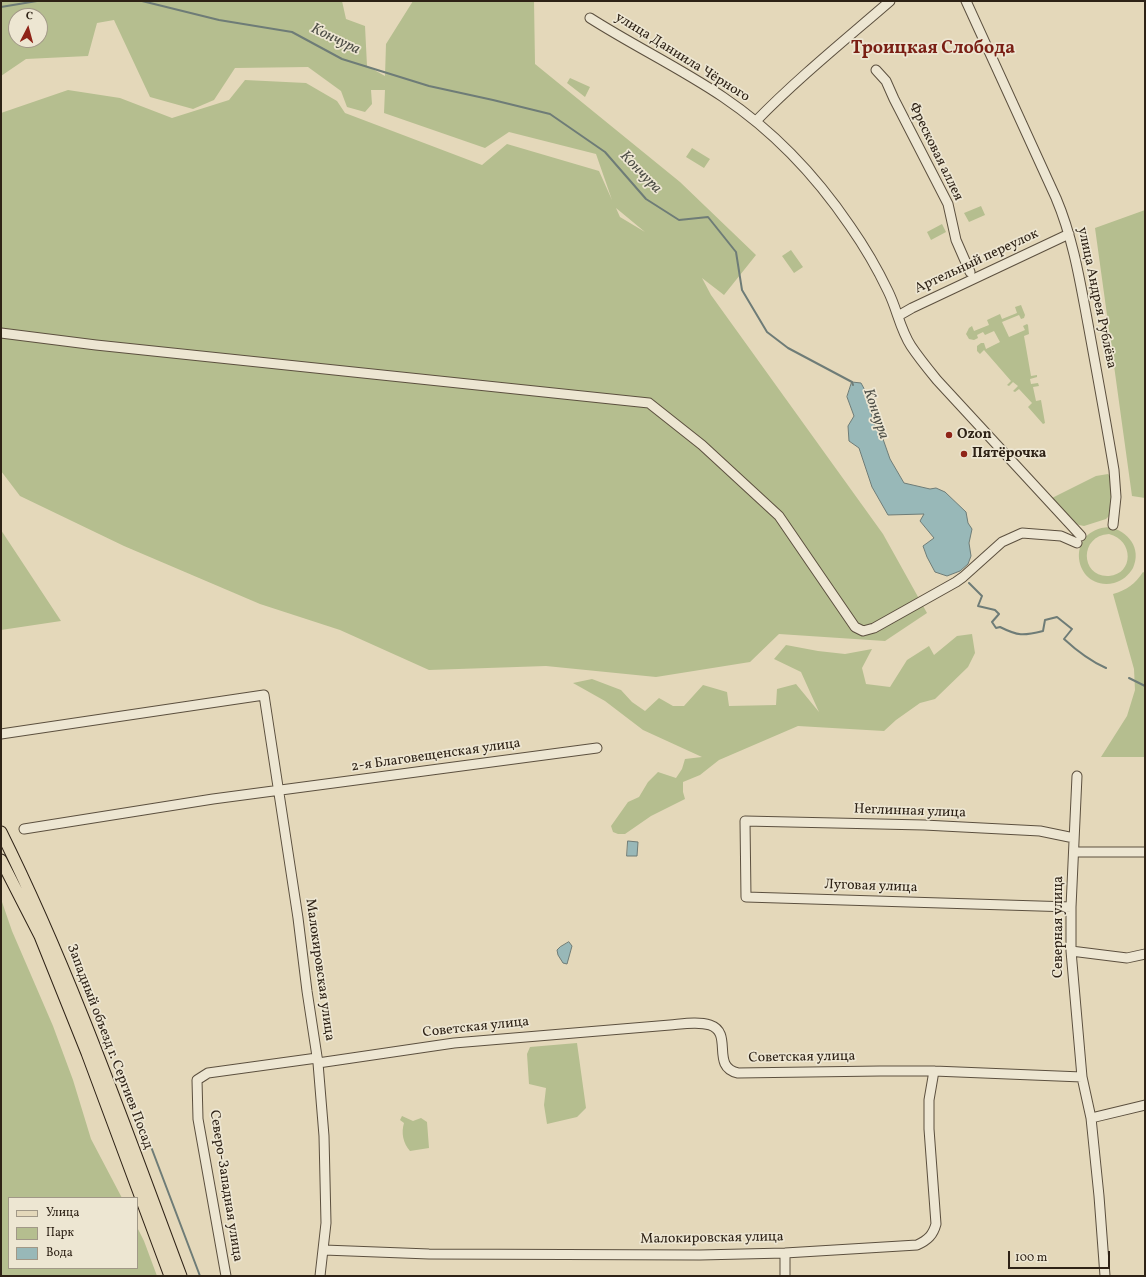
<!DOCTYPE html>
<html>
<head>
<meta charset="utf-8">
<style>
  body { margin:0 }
  #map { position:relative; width:1146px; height:1277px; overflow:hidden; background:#e4d8ba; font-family:Vollkorn,serif }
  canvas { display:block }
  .frame { position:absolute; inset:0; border:2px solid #2e2216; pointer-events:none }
  .legend { position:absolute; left:8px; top:1197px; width:130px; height:72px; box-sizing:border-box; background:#ede6d2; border:1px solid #a19887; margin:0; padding:5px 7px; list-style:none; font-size:12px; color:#2e2216 }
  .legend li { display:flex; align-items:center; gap:8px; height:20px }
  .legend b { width:20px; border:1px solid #a19887 }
  .north { position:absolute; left:8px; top:8px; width:40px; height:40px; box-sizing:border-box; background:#ede6d2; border:1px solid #a19887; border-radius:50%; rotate:6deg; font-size:11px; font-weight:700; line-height:16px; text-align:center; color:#2e2216 }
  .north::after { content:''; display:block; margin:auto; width:14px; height:18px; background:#8f2418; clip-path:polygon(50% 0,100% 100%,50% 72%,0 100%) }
  .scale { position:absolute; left:1008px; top:1251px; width:102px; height:18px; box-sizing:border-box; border:2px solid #2e2216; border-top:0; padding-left:5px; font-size:12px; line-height:14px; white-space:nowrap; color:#2e2216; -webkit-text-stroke:3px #ede6d2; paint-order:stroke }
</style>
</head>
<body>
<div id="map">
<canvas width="1146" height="1277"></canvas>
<div class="frame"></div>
<ul class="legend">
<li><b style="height:5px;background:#e4d8ba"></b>Улица</li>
<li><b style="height:11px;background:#b5be8f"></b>Парк</li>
<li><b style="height:11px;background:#98b8b8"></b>Вода</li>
</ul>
<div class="north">С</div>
<div class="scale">100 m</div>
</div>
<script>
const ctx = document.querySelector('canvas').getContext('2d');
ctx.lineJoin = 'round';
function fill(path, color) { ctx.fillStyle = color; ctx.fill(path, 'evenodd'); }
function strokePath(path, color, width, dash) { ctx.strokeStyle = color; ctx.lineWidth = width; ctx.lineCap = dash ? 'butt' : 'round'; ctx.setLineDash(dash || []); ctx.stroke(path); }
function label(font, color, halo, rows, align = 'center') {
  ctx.font = font + ' Vollkorn,serif'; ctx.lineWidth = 3.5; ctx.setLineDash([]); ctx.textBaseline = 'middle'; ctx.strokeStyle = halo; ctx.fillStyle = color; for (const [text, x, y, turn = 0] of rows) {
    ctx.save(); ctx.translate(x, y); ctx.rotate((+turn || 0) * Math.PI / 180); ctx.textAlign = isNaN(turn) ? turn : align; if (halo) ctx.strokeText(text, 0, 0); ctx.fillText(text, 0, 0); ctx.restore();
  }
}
fill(new Path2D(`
  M1,1H342L346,19L365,26L367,66L385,76L386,44L413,1H534L535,64L680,182L756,255L724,295L702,278L711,295L883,534L927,613L885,641L779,634L750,662L656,677L546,666L429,670L340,630L260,604L124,546L20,496L1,471V113L68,90L120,98L172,118L229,100L245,80L306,83L337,101L345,113L482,165L507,144L599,171L612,200L596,154L509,132L485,148L384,113L385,90H371L372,104L365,112L347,107L341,91L308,67L235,68L214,100L193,109L150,97L114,20L97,23L88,56L26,59L1,76ZM16,16H40V40H16ZM616,208L645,232L620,217Z
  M570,78L590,87L585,97L567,83Z
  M692,148L710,159L704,168L686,157Z
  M981,206L985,215L969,222L964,213Z
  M1145,210V498L1132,496L1095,228Z
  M942,224L946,232L931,240L927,232Z
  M791,250L803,267L794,273L782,256Z
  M1021,305L1025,315L1024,318L1021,319L1019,315L1002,322L1009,337L1025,330L1023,326L1027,324L1028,325L1029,334L1024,336L1031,376L1037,375V377L1030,379L1031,384L1038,383L1039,386L1033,387L1036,401L1041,400L1045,423L1043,424L1028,407L1032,403L1019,389L1015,392L1013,391L1018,386L1013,382L1009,386L1007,385L1011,381L984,350L980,354L977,351V346L981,343H984L986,349L1000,342L994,331L985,335L983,332L977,335L978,338L974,340L969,339L966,334L969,328L972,326L974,331L989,325L987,320L1000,314L1002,319L1017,313L1015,307Z
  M1108,474L1111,477L1112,510L1110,515L1106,519L1084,526L1079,525L1075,523L1052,498L1096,476Z
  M1109,527C1128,531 1142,548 1133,568C1129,575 1122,581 1114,583C1074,592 1063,530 1109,527ZM1109,534C1134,540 1134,574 1109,576C1081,578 1078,536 1109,534Z
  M1,530L61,621L1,630Z
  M1143,572L1145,573V757H1101L1127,716L1135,690L1134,669L1113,594C1127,590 1135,584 1143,572Z
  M972,634L975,653L968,667L935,699L920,703L896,720L884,731L798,726L719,760L700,775L683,782V792L685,799L651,816L625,834H618L613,832L611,826L628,802L639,797L648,782L658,772L676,778L682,769L685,759L702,757L643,730L605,701L573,683L592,679L621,690L632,702L645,711L659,698L673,706H684L703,685L727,692L729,706L776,705L777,689L796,684L819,712L801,672L774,659L786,645L818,651L845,654L872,649L862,668L866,684L890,687L907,660L929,646L934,655L957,636Z
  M1,899L12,931L53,1026L73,1080L91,1139L122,1198H9V1268H137V1227L144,1241L157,1276H1Z
  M577,1043L586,1108L577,1117L547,1124L544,1105L546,1088L529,1084L527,1054L530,1047Z
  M402,1116L413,1121L421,1118L427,1122L429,1148L410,1151C403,1143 401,1133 404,1123L400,1120Z`), '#b5be8f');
const water = new Path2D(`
  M852,382L861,383L867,394L873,422L883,439L890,459L904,483L930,489L936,488L945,492L966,512L968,523L972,529L969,543L971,556L968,564L960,571L947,576L935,572L927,557L923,546L934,538L920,521L924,514L888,515L872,487L859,448L849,441L848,426L854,416L847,397Z
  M628,841L638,842L637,856H627Z
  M569,942L572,946L567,964L563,963L558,955L557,950L560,947Z`);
fill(water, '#98b8b8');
strokePath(water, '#6e7c77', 1);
strokePath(new Path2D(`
  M142,1L219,20L292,32L342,59L429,86L493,100L550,114L605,152L646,199L679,220L708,217L736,252L742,290L767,332L788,348L852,382L853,385
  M1,7L37,1
  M969,583L982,596L978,606L995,610L999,614L992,622L996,628L1000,627C1018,636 1023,636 1043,631L1045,620L1057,617L1072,629L1064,639C1077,651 1090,661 1106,668
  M1129,678L1145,686
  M139,1115L200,1276`), '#6e7c77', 2);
const minor = new Path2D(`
  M966,1L1056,198C1073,238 1080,281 1088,324C1097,373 1106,422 1114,470L1116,497L1113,525
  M590,18C634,46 680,68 723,97C772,130 816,176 850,226C864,246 877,268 888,291C897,309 900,329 911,346C919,358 928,369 937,380L1081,536
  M876,70L886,81L894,99L948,204L956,240L970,272
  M756,121C798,78 845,40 890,1
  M898,316L912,308L1069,234
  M1,333L96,345L649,403L702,445L779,516L855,627L863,631L874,628L956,582L963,577L1002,542L1022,533L1061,536L1077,543
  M1,734L264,695L298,918L307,991L318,1063L324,1136L326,1223L320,1276
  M1077,776L1071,907V951L1082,1077
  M24,829L213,799L597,748
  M1074,852H1145
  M1071,907L746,897L745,821L924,825L1040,831L1074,838
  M1071,951L1127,958L1145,954
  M318,1063L454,1043L670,1025C682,1024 698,1021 710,1025C734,1033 710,1067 738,1073L880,1071H934L1082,1077L1091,1118L1145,1105
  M1091,1118L1099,1196L1105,1276
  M324,1250L429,1254L700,1255L785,1253L917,1245C928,1240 933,1235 936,1224L929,1129V1100L934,1071
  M226,1276L198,1119L197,1080L208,1073L317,1058
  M785,1276V1253`);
const major = new Path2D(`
  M1,832C72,975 125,1127 181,1276
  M1,860L40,936L87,1053L170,1276`);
strokePath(minor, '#5c503f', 11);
strokePath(major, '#2e2216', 13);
strokePath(minor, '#ede6d2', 9);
strokePath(major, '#e4d8ba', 11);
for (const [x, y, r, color] of [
  [949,435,4,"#8f2418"],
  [964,454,4,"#8f2418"]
]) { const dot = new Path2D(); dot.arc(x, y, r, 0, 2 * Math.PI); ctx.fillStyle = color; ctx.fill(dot); strokePath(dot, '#ede6d2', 1.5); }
label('14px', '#2e2216', '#ede6d2', [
  ["улица Даниила Чёрного",682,58,32],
  ["Фресковая аллея",935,152,64],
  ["Артельный переулок",977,262,-25],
  ["улица Андрея Рублёва",1096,298,78],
  ["2-я Благовещенская улица",436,756,-8],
  ["Неглинная улица",910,812,2],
  ["Луговая улица",871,887,2],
  ["Северная улица",1059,927,-90],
  ["Малокировская улица",319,970,82],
  ["Советская улица",476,1028,-6],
  ["Западный объезд г. Сергиев Посад",109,1047,69],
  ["Советская улица",802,1058,-1],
  ["Северо-Западная улица",225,1186,81],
  ["Малокировская улица",712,1239,-1]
]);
label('bold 14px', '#2e2216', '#ede6d2', [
  ["Ozon",957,435],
  ["Пятёрочка",972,454]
], 'left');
label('italic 15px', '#4e4f47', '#ede6d2', [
  ["Кончура",335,40,26],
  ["Кончура",640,173,46],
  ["Кончура",875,414,71]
]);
label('bold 18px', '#7a1f14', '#ede6d2', [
  ["Троицкая Слобода",933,50]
]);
</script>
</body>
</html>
